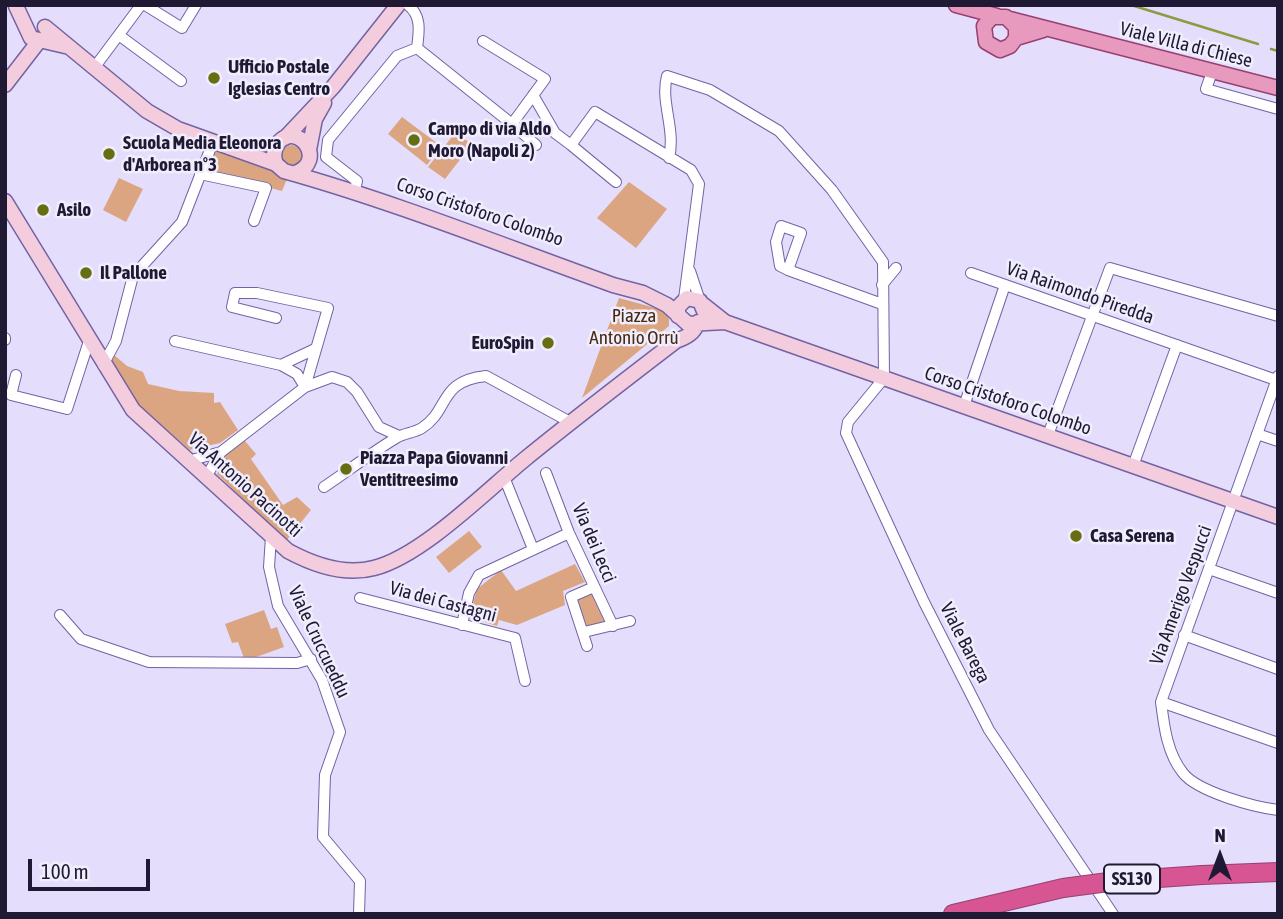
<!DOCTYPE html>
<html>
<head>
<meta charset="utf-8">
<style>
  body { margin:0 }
  #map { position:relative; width:1283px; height:919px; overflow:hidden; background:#e4defc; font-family:"Asap Condensed",sans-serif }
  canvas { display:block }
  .frame { position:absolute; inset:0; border:7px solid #201934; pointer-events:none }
  .north { position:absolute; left:1185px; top:821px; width:70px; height:70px; -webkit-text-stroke:5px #f0eefd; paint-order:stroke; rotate:0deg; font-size:19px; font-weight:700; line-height:28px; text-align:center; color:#201934 }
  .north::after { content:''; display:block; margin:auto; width:24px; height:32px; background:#201934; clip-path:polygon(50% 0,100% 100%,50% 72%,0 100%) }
  .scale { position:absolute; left:28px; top:859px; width:122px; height:32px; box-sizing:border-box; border:4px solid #201934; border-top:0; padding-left:9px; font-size:21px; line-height:24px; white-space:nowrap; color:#201934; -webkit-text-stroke:5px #f0eefd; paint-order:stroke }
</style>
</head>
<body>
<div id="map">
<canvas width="1283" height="919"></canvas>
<div class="frame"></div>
<div class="north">N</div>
<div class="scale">100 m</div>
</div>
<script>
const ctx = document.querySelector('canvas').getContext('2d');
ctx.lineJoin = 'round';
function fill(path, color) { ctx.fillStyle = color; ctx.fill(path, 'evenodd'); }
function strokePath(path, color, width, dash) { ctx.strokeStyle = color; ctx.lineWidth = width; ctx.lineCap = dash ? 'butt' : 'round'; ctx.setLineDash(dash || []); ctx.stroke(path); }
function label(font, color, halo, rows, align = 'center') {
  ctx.font = font + ' "Asap Condensed",sans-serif'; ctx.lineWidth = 5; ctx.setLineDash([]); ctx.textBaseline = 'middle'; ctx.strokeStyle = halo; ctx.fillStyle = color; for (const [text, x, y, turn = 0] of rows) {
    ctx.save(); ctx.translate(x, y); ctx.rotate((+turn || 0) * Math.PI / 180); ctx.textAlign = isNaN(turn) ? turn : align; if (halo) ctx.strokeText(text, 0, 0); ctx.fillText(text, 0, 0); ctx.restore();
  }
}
fill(new Path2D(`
  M402,117L441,146L427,165L388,134Z
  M455,133L472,144L445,179L428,167Z
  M282 155a10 10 0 1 1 20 0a10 10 0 1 1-20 0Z
  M214,145L289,174L282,191L205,171Z
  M119,178L143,189L126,222L103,210Z
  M629,182L667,209L636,248L597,218Z
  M619,298L663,310L669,319V326L582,398Z
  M113,354L127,366L143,372L148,384L179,391L214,393V403L220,402L238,430L220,443L190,450L126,394L106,365Z
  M245,441L256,454L251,459L283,505L297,497L311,510L286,541L217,474L227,453Z
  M469,531L482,547L449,573L436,557Z
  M575,564L585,582L563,591L565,605L517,625L499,620L497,626L469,617L477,589L501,570L516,591Z
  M593,591L607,621L585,629L574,598Z
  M264,610L271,629L277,627L284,647L245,661L238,642L232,643L225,624Z`), '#dba581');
strokePath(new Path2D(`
  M1131,5L1258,44
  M1271,49L1278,51`), '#919940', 2.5);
const street = new Path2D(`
  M145,5L182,28L196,5
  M408,5C422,16 419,32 417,48
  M120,36L181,81
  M94,68L141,5
  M1212,72L1206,89L1278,109
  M533,95L555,133L571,145L595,112L691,170L699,184L684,299
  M512,124L536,145
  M571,145L616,182
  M669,158C676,129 660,102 667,76L710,90L779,131L832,190L883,262L884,378L848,422L846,433L924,602L989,730L1113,914
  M200,174L266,188L254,221
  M355,190L357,181L326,157L328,140L397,56L417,48L512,124L545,79L483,41
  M788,270L801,233L781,226L776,242L780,266L788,270L882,304
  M690,271L700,301
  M971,273L1276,380
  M882,285L896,268
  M276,318L232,307L235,293H257L328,308L305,387
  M5,338V340
  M175,341L281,365L297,374L305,387
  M103,365L116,341L133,276L182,222L213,142
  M281,365L315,349
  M16,375L11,395L67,409L89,341
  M1278,376L1161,702C1164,726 1167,753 1183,773C1198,792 1254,807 1278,810
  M964,406L1005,285
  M1257,434L1278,441
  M1048,435L1110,268L1278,316
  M188,461L221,452
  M1133,466L1177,345
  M546,473L569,533L613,626
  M206,477L221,452L305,387L332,377L347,382L357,392L379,427L399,436
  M504,477L533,549
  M324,487C348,471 371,453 396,438C404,433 414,433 422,428C450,410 438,381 486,376L570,422
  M271,537L269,567L278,606L322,680L340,732L325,775L323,837L360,881L359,914
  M1209,569L1278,593
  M360,598L515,638L525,681
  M60,615L81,639L149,662L297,663L311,659
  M462,625L469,593L479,575L569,533
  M584,632L630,621
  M1184,635L1278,669
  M587,646L571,597L594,587
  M1161,702L1278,743`);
const secondary = new Path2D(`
  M16,6L31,38L65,46
  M45,27L147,111L178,129L276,164L284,171C395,202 504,246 613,285L643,293L667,305L688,324L725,322
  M5,85L39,41
  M285,138L333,87L398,5
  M309,150L315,119L324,103
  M276,164C273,156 273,149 279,142C298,121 328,161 295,173
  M5,201L133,410L288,551C314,565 344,576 374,568C422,556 486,491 525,459C574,419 625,380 676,341C687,337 694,333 698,322
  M701,303L725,322L1278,517
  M678,316V307L687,298L700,301L704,311`);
const primary = new Path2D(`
  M956,5L997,16
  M1010,19L1278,88
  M1016,38V27L1006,17H992L984,26L986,42L1000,50L1010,46L1016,38L1043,30`);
const highway = new Path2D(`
  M1202,875L1278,872
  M953,914L1063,888`);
strokePath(street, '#7362a4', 12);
strokePath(secondary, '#7362a4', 17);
strokePath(primary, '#974071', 17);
strokePath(highway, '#974071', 20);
strokePath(street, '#fff', 10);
strokePath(secondary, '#f3ccde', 14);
strokePath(primary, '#e799be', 14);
strokePath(highway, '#d75592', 18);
const highwayBridge = new Path2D(`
  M1063,888L1116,881L1202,875`);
strokePath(highwayBridge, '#974071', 20, []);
strokePath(highwayBridge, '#d75592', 18);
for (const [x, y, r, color] of [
  [214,78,7,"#666d12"],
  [414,140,7,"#666d12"],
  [109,154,7,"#666d12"],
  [43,210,7,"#666d12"],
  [86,273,7,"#666d12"],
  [548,343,7,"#666d12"],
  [346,469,7,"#666d12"],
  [1076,536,7,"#666d12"]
]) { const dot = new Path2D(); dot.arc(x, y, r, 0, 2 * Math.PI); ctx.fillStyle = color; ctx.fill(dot); strokePath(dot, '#f0eefd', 2.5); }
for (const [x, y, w] of [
  [1132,879,56]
]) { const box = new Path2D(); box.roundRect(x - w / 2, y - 14.5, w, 29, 5); ctx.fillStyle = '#f0eefd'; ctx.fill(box); strokePath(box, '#201934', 2); }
label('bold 18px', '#201934', null, [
  ["SS130",1132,879]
]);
label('19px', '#201934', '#f0eefd', [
  ["Viale Villa di Chiese",1186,45,14],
  ["Corso Cristoforo Colombo",480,212,19],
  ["Via Raimondo Piredda",1080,293,19],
  ["Corso Cristoforo Colombo",1008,401,19],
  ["Via Antonio Pacinotti",245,485,42],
  ["Via dei Lecci",594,543,67],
  ["Via Amerigo Vespucci",1181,595,-70],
  ["Via dei Castagni",443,602,15],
  ["Viale Cruccueddu",319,642,65],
  ["Viale Barega",965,643,63]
]);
label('bold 19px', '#201934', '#f0eefd', [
  ["Ufficio Postale",228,67],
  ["Iglesias Centro",228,89],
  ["Campo di via Aldo",428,129],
  ["Moro (Napoli 2)",428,151],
  ["Scuola Media Eleonora",123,143],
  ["d'Arborea n°3",123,165],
  ["Asilo",57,210],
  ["Il Pallone",100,273],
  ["EuroSpin",534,343,"right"],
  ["Piazza Papa Giovanni",360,458],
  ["Ventitreesimo",360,480],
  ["Casa Serena",1090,536]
], 'left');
label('19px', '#482913', '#f0eefd', [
  ["Piazza",634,316],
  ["Antonio Orrù",634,338]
]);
</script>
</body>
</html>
